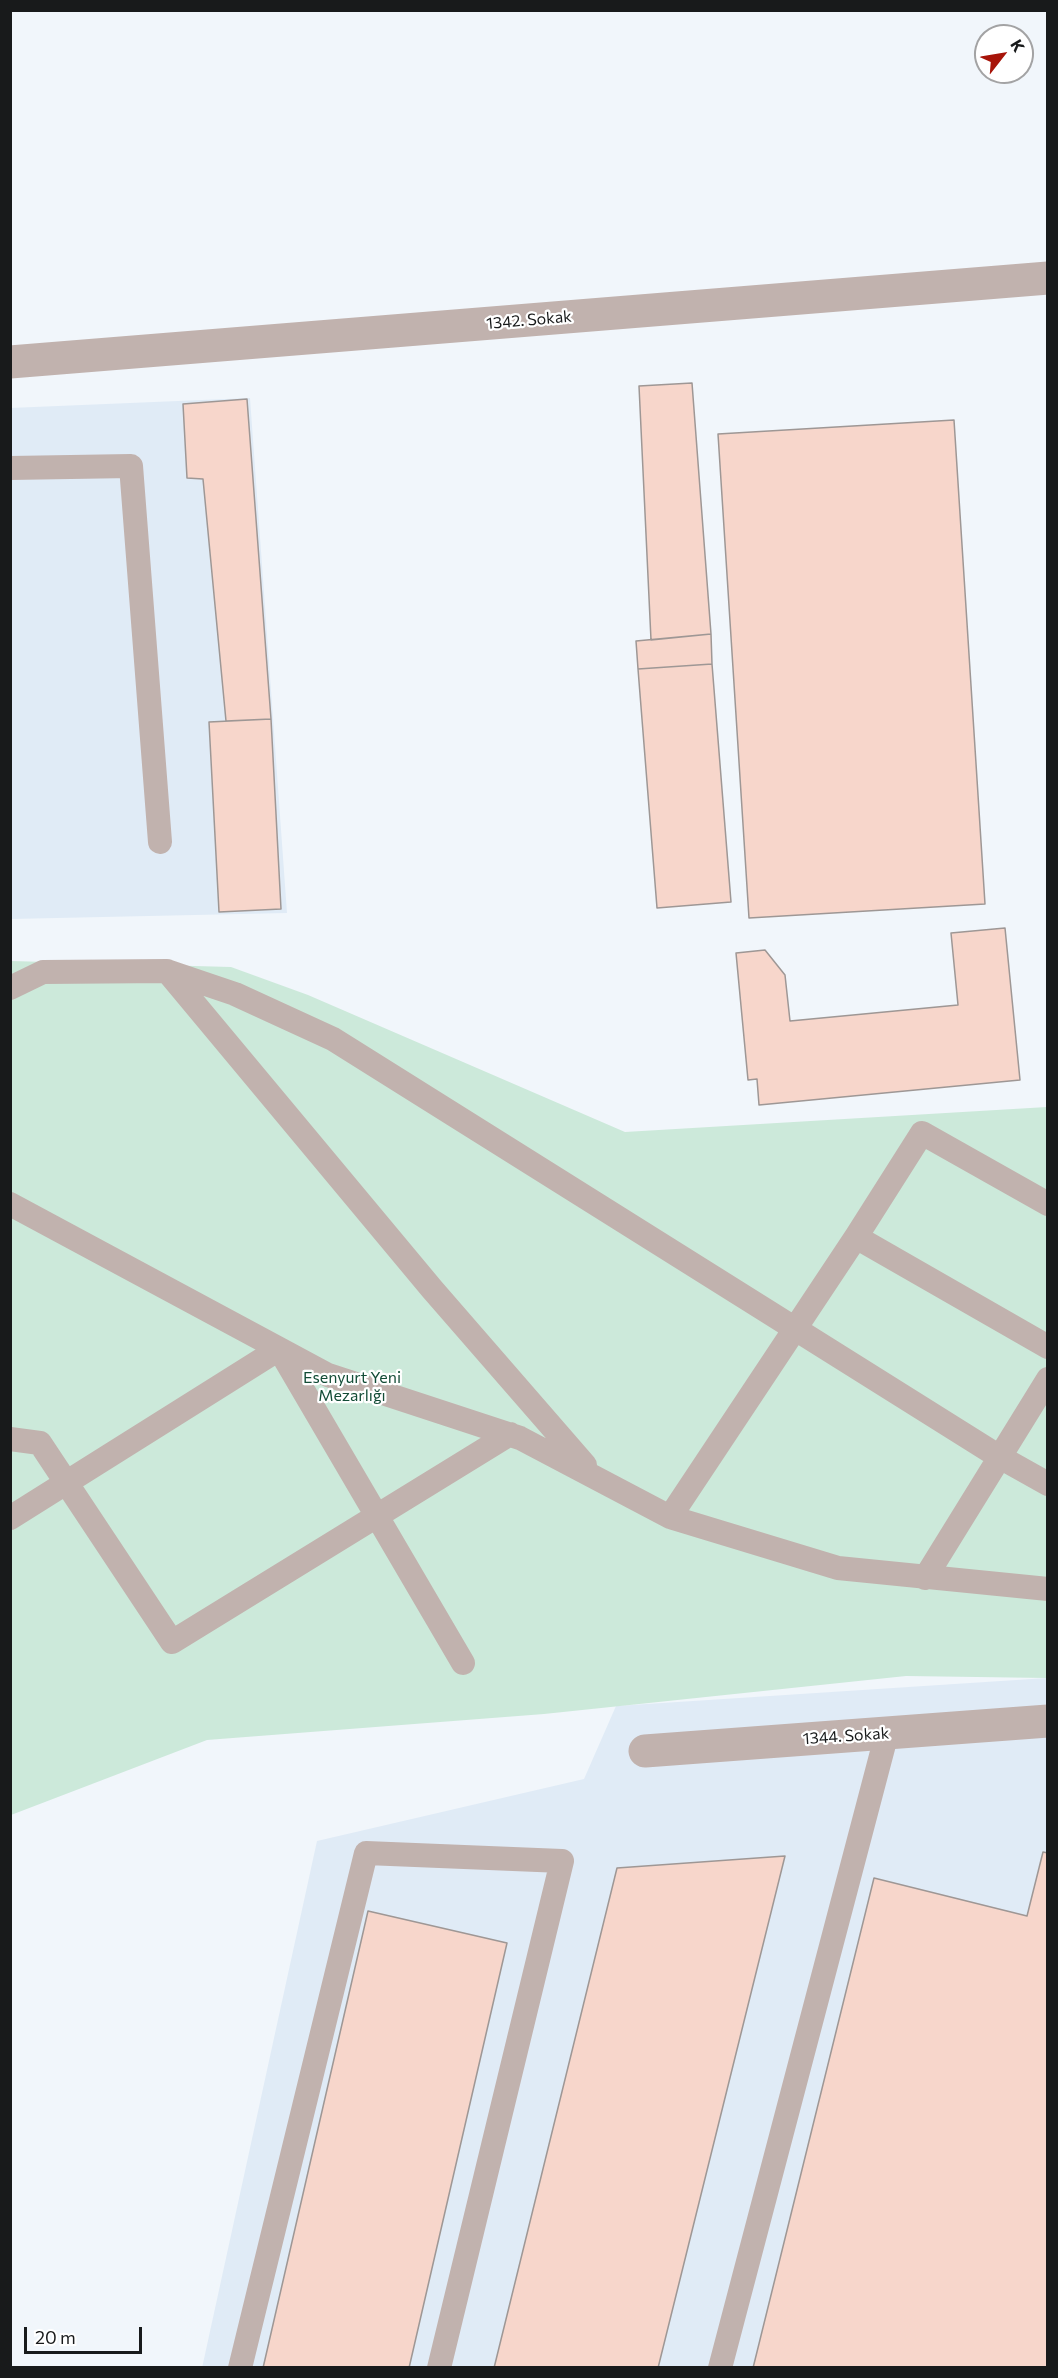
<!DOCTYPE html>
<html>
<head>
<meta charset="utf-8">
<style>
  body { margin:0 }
  #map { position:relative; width:1058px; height:2378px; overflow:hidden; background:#f1f6fb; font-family:Commissioner,sans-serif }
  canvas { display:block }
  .frame { position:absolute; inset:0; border:12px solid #181a1b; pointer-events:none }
  .north { position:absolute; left:974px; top:24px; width:60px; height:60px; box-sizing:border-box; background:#fff; border:2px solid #a3a3a4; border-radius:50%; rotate:59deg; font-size:16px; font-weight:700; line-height:24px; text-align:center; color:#181a1b }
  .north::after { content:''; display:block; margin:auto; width:21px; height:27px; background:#a71409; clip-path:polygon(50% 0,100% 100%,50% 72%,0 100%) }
  .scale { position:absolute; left:24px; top:2327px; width:118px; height:27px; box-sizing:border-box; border:3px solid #181a1b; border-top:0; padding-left:8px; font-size:18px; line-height:21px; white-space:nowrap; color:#181a1b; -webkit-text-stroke:4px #fff; paint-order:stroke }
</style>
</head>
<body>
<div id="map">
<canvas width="1058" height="2378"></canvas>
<div class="frame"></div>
<div class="north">K</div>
<div class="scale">20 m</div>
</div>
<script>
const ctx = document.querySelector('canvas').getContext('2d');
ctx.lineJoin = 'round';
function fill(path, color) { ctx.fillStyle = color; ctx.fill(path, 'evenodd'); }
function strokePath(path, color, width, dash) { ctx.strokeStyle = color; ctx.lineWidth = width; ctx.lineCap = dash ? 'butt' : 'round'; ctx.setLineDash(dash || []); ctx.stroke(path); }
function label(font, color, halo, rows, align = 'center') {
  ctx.font = font + ' Commissioner,sans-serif'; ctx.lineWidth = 4.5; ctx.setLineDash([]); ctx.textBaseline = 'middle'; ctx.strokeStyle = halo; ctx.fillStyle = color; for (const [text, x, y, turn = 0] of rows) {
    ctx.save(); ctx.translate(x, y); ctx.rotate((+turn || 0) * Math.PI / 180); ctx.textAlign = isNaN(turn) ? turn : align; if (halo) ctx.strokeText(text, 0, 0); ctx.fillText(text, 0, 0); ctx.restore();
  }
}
fill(new Path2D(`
  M250,398L287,913L11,919L10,408Z
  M1047,1678V2367L202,2368L317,1841L584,1779L616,1706Z`), '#e0ebf6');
fill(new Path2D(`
  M11,961L231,967L308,995L625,1132L1047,1107V1678L906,1676L544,1714L207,1740L11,1815Z`), '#cce9da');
const building = new Path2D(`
  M692,383L711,634L651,640L639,386Z
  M247,399L271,719L226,721L203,479L187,478L183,404Z
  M954,420L985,904L749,918L718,434Z
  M711,634L712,664L638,669L636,641Z
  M712,664L731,902L657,908L638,669Z
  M271,719L281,909L219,912L209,722Z
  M1005,928L1020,1080L759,1105L757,1079L748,1080L736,953L765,950L785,975L790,1021L958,1005L951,933Z
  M1043,1852L1048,1853V2368H753L874,1878L1027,1916Z
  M785,1856L658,2368H494L617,1868Z
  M368,1911L507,1943L409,2368H263Z`);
fill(building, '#f7d6cb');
strokePath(building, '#9e9795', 1.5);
strokePath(new Path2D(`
  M10,468L131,466L160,842
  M167,971L235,994L333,1039L998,1456L1048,1484
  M10,988L43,972L167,971L432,1289L585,1465
  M10,1204L328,1375L520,1438L670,1517L838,1568L1048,1589
  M856,1237L922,1133L1048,1204
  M10,1439L40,1443L172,1642L510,1434
  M670,1517L856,1237L1048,1347
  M10,1518L279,1349L463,1663
  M925,1578L1048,1379
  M240,2368L366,1853L562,1861L439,2368
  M720,2368L887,1733`), '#c1b2ae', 24);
strokePath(new Path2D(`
  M10,362L1048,278
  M645,1751L1048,1721`), '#c1b2ae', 33);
label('16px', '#181a1b', '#fff', [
  ["1342. Sokak",529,320,-5],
  ["1344. Sokak",846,1736,-4]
]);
label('16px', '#124c36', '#fff', [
  ["Esenyurt Yeni",352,1378],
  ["Mezarlığı",352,1396]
]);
</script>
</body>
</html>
